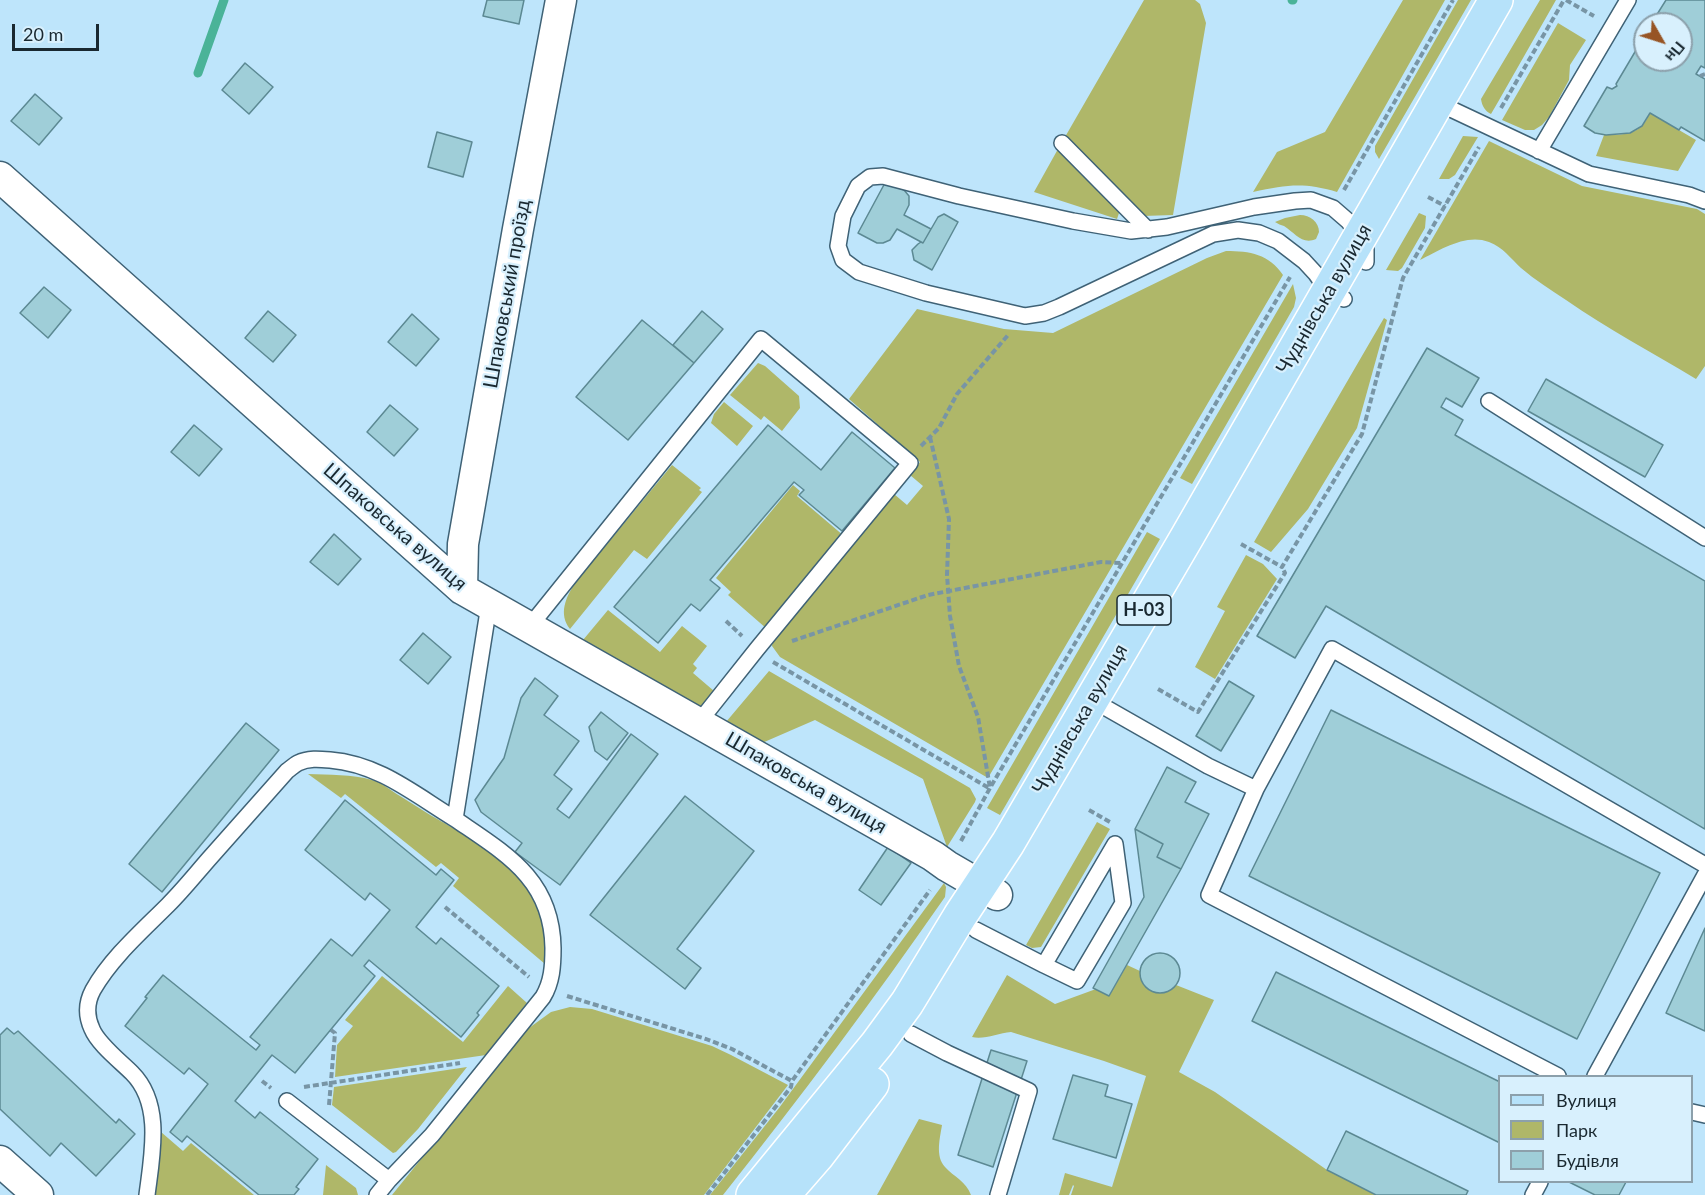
<!DOCTYPE html>
<html>
<head>
<meta charset="utf-8">
<style>
  body { margin:0 }
  #map { position:relative; width:1705px; height:1195px; overflow:hidden; background:#bee5fb; font-family:Lato,sans-serif }
  canvas { display:block }
  .legend { position:absolute; left:1498px; top:1075px; width:195px; height:108px; box-sizing:border-box; background:#d8f0fd; border:2px solid #8ca0ab; margin:0; padding:8px 10px; list-style:none; font-size:18px; color:#192830 }
  .legend li { display:flex; align-items:center; gap:12px; height:30px }
  .legend b { width:30px; border:2px solid #8ca0ab }
  .north { position:absolute; left:1633px; top:12px; width:60px; height:60px; box-sizing:border-box; background:#d8f0fd; border:2px solid #8ca0ab; border-radius:50%; rotate:129deg; font-size:16px; font-weight:700; line-height:24px; text-align:center; color:#192830 }
  .north::after { content:''; display:block; margin:auto; width:21px; height:27px; background:#975424; clip-path:polygon(50% 0,100% 100%,50% 72%,0 100%) }
  .scale { position:absolute; left:12px; top:24px; width:87px; height:27px; box-sizing:border-box; border:3px solid #192830; border-top:0; padding-left:8px; font-size:18px; line-height:21px; white-space:nowrap; color:#192830; -webkit-text-stroke:4px #d8f0fd; paint-order:stroke }
</style>
</head>
<body>
<div id="map">
<canvas width="1705" height="1195"></canvas>
<ul class="legend">
<li><b style="height:8px;background:#b6e2fa"></b>Вулиця</li>
<li><b style="height:16px;background:#afb769"></b>Парк</li>
<li><b style="height:16px;background:#9fced8"></b>Будівля</li>
</ul>
<div class="north">Пн</div>
<div class="scale">20 m</div>
</div>
<script>
const ctx = document.querySelector('canvas').getContext('2d');
ctx.lineJoin = 'round';
function fill(path, color) { ctx.fillStyle = color; ctx.fill(path, 'evenodd'); }
function strokePath(path, color, width, dash) { ctx.strokeStyle = color; ctx.lineWidth = width; ctx.lineCap = dash ? 'butt' : 'round'; ctx.setLineDash(dash || []); ctx.stroke(path); }
function label(font, color, halo, rows, align = 'center') {
  ctx.font = font + ' Lato,sans-serif'; ctx.lineWidth = 4.5; ctx.setLineDash([]); ctx.textBaseline = 'middle'; ctx.strokeStyle = halo; ctx.fillStyle = color; for (const [text, x, y, turn = 0] of rows) {
    ctx.save(); ctx.translate(x, y); ctx.rotate((+turn || 0) * Math.PI / 180); ctx.textAlign = isNaN(turn) ? turn : align; if (halo) ctx.strokeText(text, 0, 0); ctx.fillText(text, 0, 0); ctx.restore();
  }
}
fill(new Path2D(`
  M1144,0H1195L1200,4L1206,23L1173,215L1143,216L1065,137Z
  M1403,0H1445L1337,192C1303,182 1287,185 1253,192L1277,152L1325,132Z
  M1458,0H1471L1379,159L1375,152V146Z
  M1540,0H1556L1498,102L1491,114C1485,111 1482,106 1481,99Z
  M1558,23L1586,40L1570,65L1569,80L1549,117L1542,125L1534,130H1525L1502,120Z
  M1650,113L1696,140L1678,171L1596,156L1604,135C1616,135 1633,135 1642,126C1645,123 1648,117 1650,113Z
  M1463,136L1478,137L1455,175L1449,179H1439Z
  M1489,141L1582,186L1697,209L1705,214V366L1696,379C1653,353 1608,329 1566,300C1551,290 1535,280 1521,268C1511,259 1503,247 1489,242C1466,233 1440,250 1420,260Z
  M1058,149L1120,210L1117,219L1034,192Z
  M1419,213L1426,216L1425,228L1402,268L1398,271L1386,270Z
  M1300,215C1310,215 1319,222 1319,232L1316,239C1302,245 1295,233 1284,226C1281,225 1278,224 1275,222L1285,218Z
  M1226,251C1250,251 1269,254 1283,275L988,778L780,657L772,646L773,638L894,494L907,505L923,486L910,475L920,462L849,399L917,309L1004,329L1053,333L1207,258Z
  M1293,284L1296,298L1294,307L1192,484L1180,478Z
  M1384,318L1387,320L1357,428L1308,509L1271,552L1254,542Z
  M758,363L765,366L799,396L800,408L782,431L764,416L761,420L730,395Z
  M724,402L753,426L737,446L711,423L714,414Z
  M672,465L701,488L699,490L702,492L647,559L634,550L570,629C558,614 566,597 575,583Z
  M793,485L800,491L797,496L844,536L767,629L728,595L731,592L716,578Z
  M1147,532L1160,539L1000,815L987,808Z
  M1246,555L1263,564L1277,579L1215,679L1195,667L1225,611L1217,607Z
  M608,610L660,652L682,626L707,646L693,664L697,668L693,673L714,691L702,708L583,640Z
  M769,671L970,788L976,799L975,802L947,847L923,779L815,720L762,743L726,722Z
  M308,774C329,775 352,774 372,780C383,783 391,791 400,796C409,802 418,807 427,813C461,833 526,867 539,905C546,924 547,944 545,964L453,886L459,878L441,863L436,867L345,794L341,798Z
  M1097,822L1110,829L1041,947L1032,948L1026,945Z
  M944,883L946,887L945,897C874,999 800,1098 723,1195H710L779,1108Z
  M1127,965L1140,971C1140,992 1162,1000 1176,985L1214,1000L1179,1072L1215,1092L1327,1170L1376,1195H1071L1074,1186L1073,1185L1069,1195H1059L1065,1173L1112,1187L1146,1076L1104,1061L1011,1032C998,1033 984,1040 972,1037L1007,975L1055,1004L1096,989L1109,996Z
  M382,976L463,1042L508,986L527,1003L486,1055L335,1077L337,1045L353,1026L345,1020Z
  M570,1007L592,1009L712,1046L731,1055L788,1085L704,1195H392L505,1055L529,1028L551,1012Z
  M467,1067L418,1129L396,1152L393,1153L332,1105L334,1087Z
  M919,1119L942,1125C940,1138 935,1156 945,1167C954,1177 966,1181 971,1195H877Z
  M161,1132L183,1151L191,1143L254,1195H153Z
  M326,1165L356,1188L358,1195H323Z`), '#afb769');
strokePath(new Path2D(`
  M1292,0H1293
  M198,73L224,0`), '#4ab398', 9);
const building = new Path2D(`
  M487,0H524L519,24L483,16Z
  M1666,0H1705V68L1701,66L1696,74L1705,79V141L1681,127L1679,130L1650,113L1642,126L1630,133L1606,135L1595,133L1584,126L1607,87L1612,89L1617,86L1616,84L1645,35V60H1681V24H1651Z
  M245,63L273,87L249,114L222,90Z
  M35,94L62,118L39,145L11,121Z
  M437,132L472,142L463,177L428,167Z
  M886,181L904,190L909,196V205L904,215L931,229L923,243L897,229L890,240L883,243H877L858,233Z
  M944,214L958,222L932,270L914,260L912,250L918,244L921,242L923,243L938,217Z
  M44,287L71,310L48,338L20,313Z
  M268,311L296,335L273,362L245,338Z
  M702,311L723,329L694,363L673,345Z
  M412,314L439,339L416,366L388,342Z
  M642,320L694,363L628,440L576,397Z
  M1427,348L1479,378L1462,407L1446,398L1441,407L1463,420L1455,435L1705,581V829L1326,606L1295,658L1257,636Z
  M1546,379L1663,445L1645,477L1528,411Z
  M390,405L418,429L394,456L367,432Z
  M194,425L222,449L199,476L171,452Z
  M768,425L821,470L852,432L895,468L842,531L799,495L804,490L794,482L710,580L720,588L700,611L691,604L658,643L614,607Z
  M334,534L361,559L338,585L310,562Z
  M423,633L451,657L428,684L400,660Z
  M535,678L558,696L544,715L579,741L554,775L572,789L557,809L569,818L631,734L658,754L560,885L515,852L522,843L481,812L475,800L504,758L521,698Z
  M1229,681L1254,696L1221,751L1196,736Z
  M1331,710L1660,873L1577,1039L1249,876Z
  M601,712L628,733L607,760L595,751L589,727Z
  M246,723L279,750L162,892L129,864Z
  M1167,767L1196,782L1185,802L1209,814L1181,869L1157,857L1163,844L1135,829Z
  M685,796L754,851L677,949L701,968L685,989L590,915Z
  M345,800L436,875L441,869L454,880L416,927L436,944L441,938L499,986L477,1013L479,1015L461,1037L369,960L364,966L375,976L295,1073L272,1055L235,1101L255,1118L260,1112L318,1159L296,1187L299,1189L294,1195H259L187,1136L182,1142L170,1132L208,1084L189,1068L184,1074L125,1026L147,998L145,997L163,975L256,1050L260,1045L250,1037L331,939L352,956L390,910L370,893L365,900L305,850Z
  M1135,829L1163,844L1157,857L1181,869L1109,996L1093,988L1144,897Z
  M888,847L911,863L881,905L859,890Z
  M1705,928V1031L1666,1013Z
  M1140 973a20 20 0 1 1 40 0a20 20 0 1 1-40 0Z
  M1276,972L1500,1082V1143L1252,1021Z
  M7,1028L14,1034L18,1031L116,1123L119,1119L135,1134L96,1176L61,1143L50,1156L0,1109V1035Z
  M991,1050L1027,1061L993,1167L958,1155Z
  M1073,1075L1108,1085L1105,1096L1132,1104L1116,1158L1053,1139Z
  M1346,1131L1468,1191L1466,1195H1376L1327,1170Z
  M1569,1182H1626L1619,1195H1595Z`);
fill(building, '#9fced8');
strokePath(building, '#5c8993', 1.5);
const lane = new Path2D(`
  M1453,110L1589,174L1689,195L1705,201
  M1062,143L1148,230
  M1539,151L1628,0
  M1344,299L1328,291L1316,274L1304,261L1278,241L1259,233L1238,230L1213,234L1059,307L1044,313L1025,316L926,293L859,272L843,260L838,246L843,216L858,186L870,177L883,176L959,196L1073,221L1131,231L1167,227L1254,207L1295,201L1311,200L1333,208L1348,221L1360,236L1366,250V262
  M1489,401L1705,538
  M530,626L761,339L910,463L757,649L699,722
  M1108,709L1208,766L1256,789L1332,649L1705,865
  M1256,789L1209,895L1558,1076
  M1115,844L1123,903L1077,981L1044,965Z
  M976,930L1044,965
  M911,1034L947,1053L1029,1091L998,1195
  M1595,1076L1705,875
  M287,1101L389,1180
  M1692,1112L1705,1115
  M147,1195C152,1155 163,1104 132,1073C120,1061 98,1044 92,1029C86,1016 86,1003 93,990C111,958 142,931 168,905C182,891 195,875 208,860C234,831 260,801 287,771C290,769 294,765 298,763C308,758 319,759 330,760C379,764 414,794 455,819
  M377,1195L389,1180L432,1135L543,997C552,982 553,966 553,948C552,879 506,854 455,819L489,605
  M1533,1195L1540,1182`);
const street = new Path2D(`
  M0,177L462,589L933,856L947,866L997,895
  M462,589L463,544L518,229L561,0
  M0,1161L38,1195`);
const primary = new Path2D(`
  M753,1195L877,1044L907,1003L960,916L1008,843L1187,537L1496,0
  M783,1195L817,1156L872,1084`);
strokePath(lane, '#3f6276', 18);
strokePath(street, '#3f6276', 33);
strokePath(primary, '#fff', 36);
strokePath(new Path2D(`
  M1566,0L1594,16
  M1700,76L1705,74
  M1501,108L1564,0
  M1344,190L1453,0
  M1428,197L1445,206
  M930,437L949,519L947,575L950,616L959,666L978,717L990,788
  M921,446L939,428L957,394L1009,334
  M1241,544L1282,567L1362,434L1403,278L1479,147
  M726,621L742,636
  M792,641L928,595L1101,562L1122,563
  M773,662L989,788
  M1158,689L1198,712L1285,573L1282,567
  M1089,810L1110,822
  M961,841L990,788L1290,277
  M445,907L529,977
  M567,996L706,1039L732,1049L792,1081
  M262,1081L271,1088
  M304,1087L460,1063
  M329,1105L335,1033L331,1030
  M707,1195L791,1087L792,1081L930,890`), '#7895a5', 4, [6, 3]);
strokePath(lane, '#fff', 15);
strokePath(street, '#fff', 30);
strokePath(primary, '#b6e2fa', 33);
for (const [x, y, w] of [
  [1144,610,54]
]) { const box = new Path2D(); box.roundRect(x - w / 2, y - 15, w, 30, 4.5); ctx.fillStyle = '#d8f0fd'; ctx.fill(box); strokePath(box, '#192830', 1.5); }
label('bold 18px', '#192830', null, [
  ["Н-03",1144,610]
]);
label('20px', '#192830', '#d8f0fd', [
  ["Шпаковський проїзд",507,294,-80],
  ["Чуднівська вулиця",1324,299,-60],
  ["Шпаковська вулиця",395,527,41],
  ["Чуднівська вулиця",1080,719,-60],
  ["Шпаковська вулиця",806,783,30]
]);
</script>
</body>
</html>
